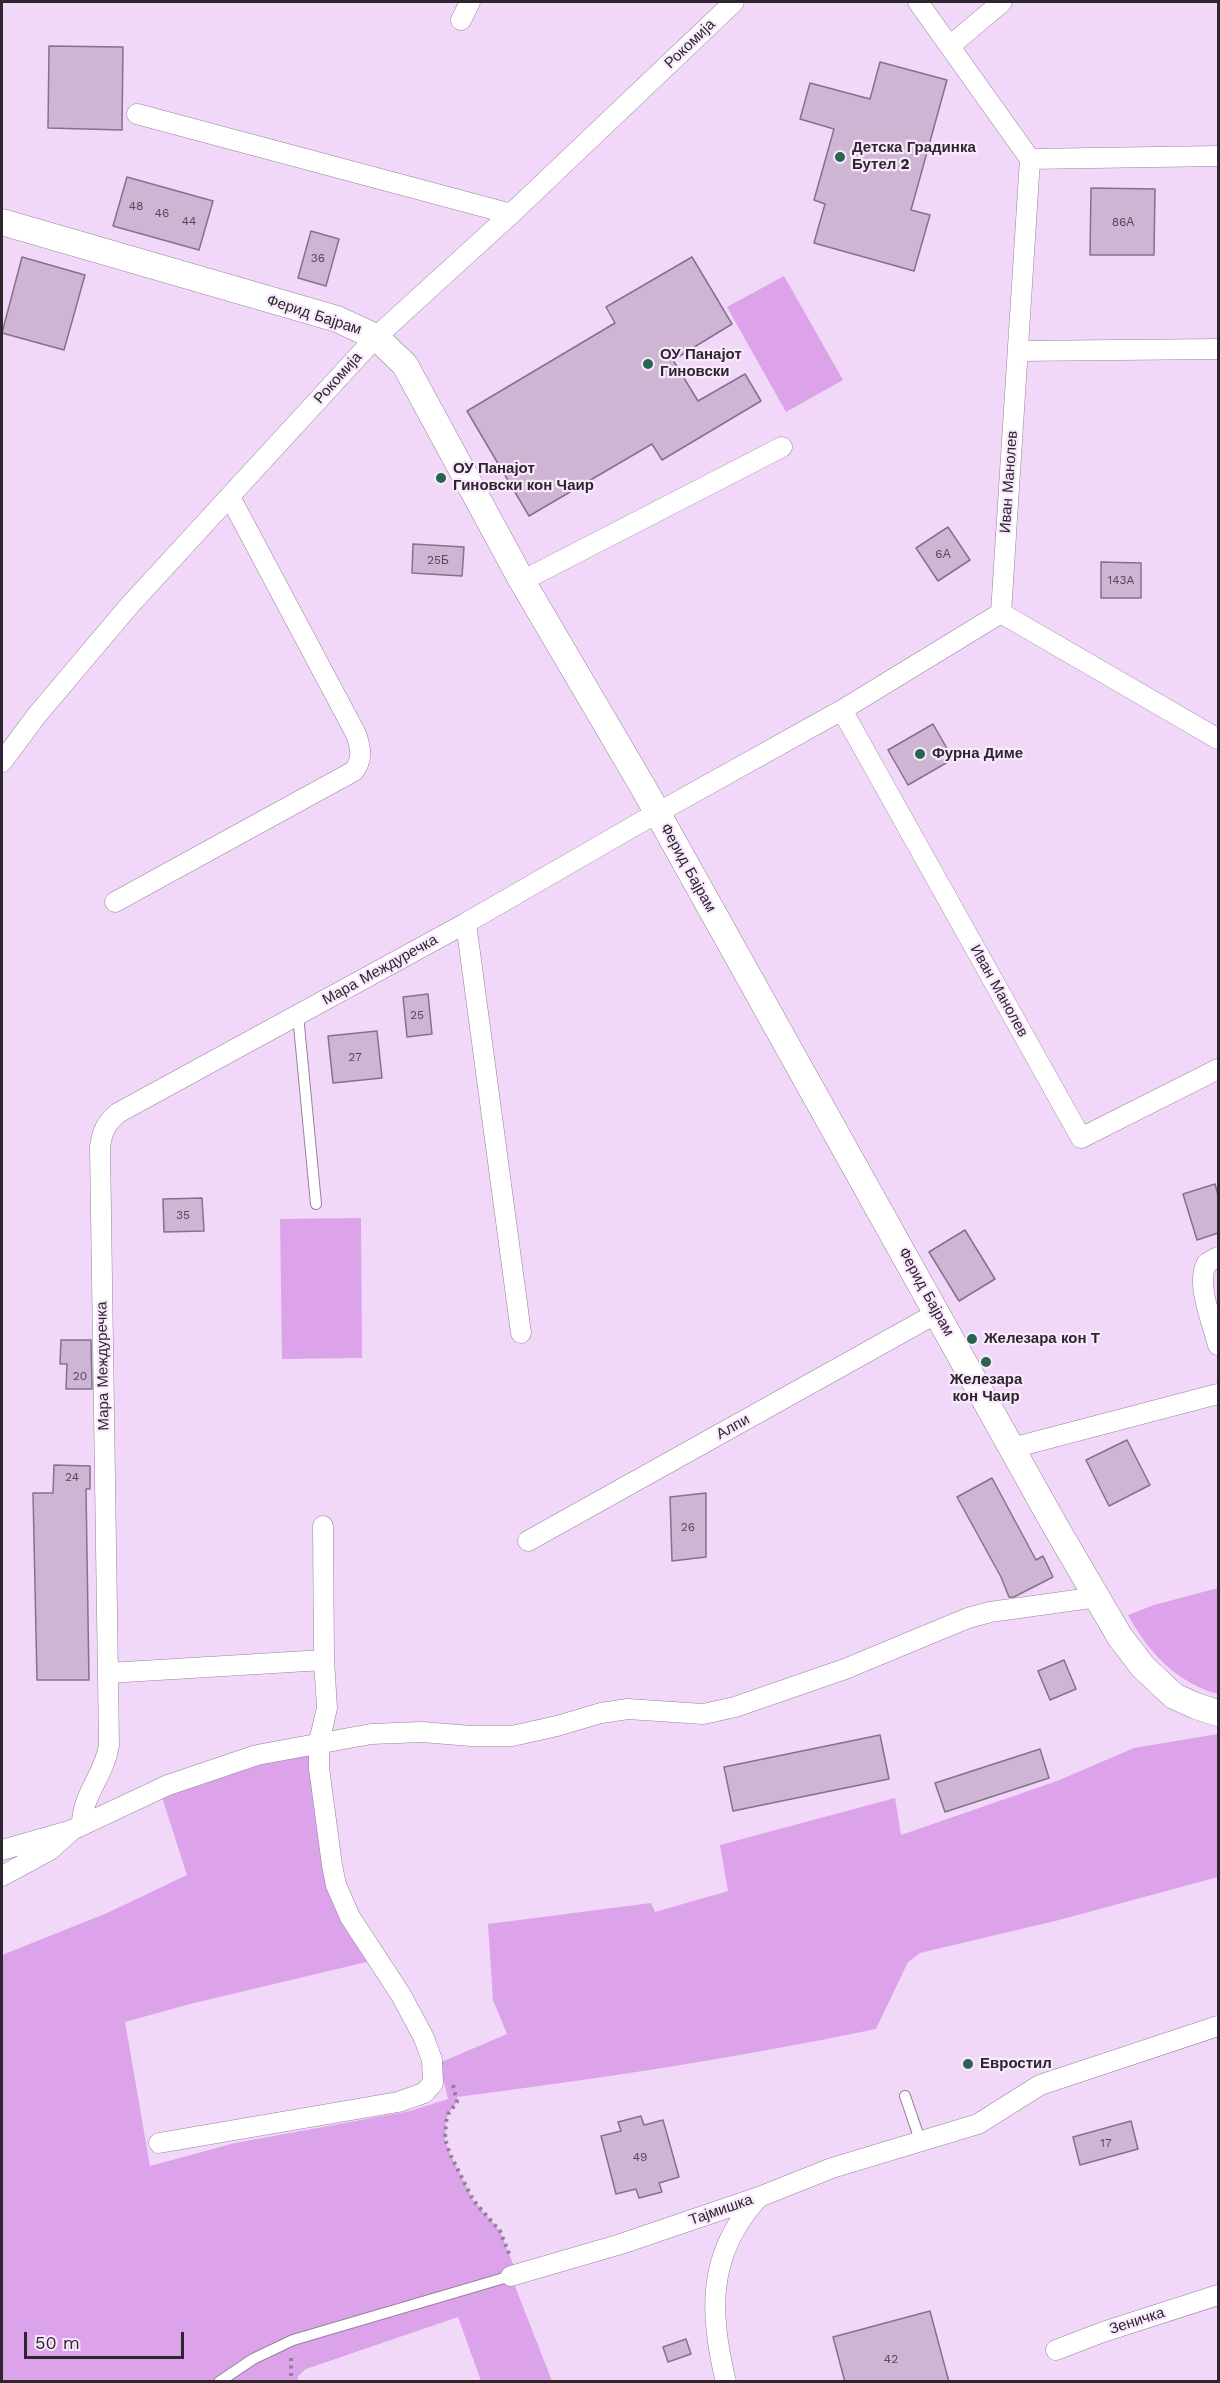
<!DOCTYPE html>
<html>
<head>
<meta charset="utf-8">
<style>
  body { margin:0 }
  #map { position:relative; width:1220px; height:2383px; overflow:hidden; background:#f1d8f8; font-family:"Work Sans",sans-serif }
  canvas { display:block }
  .frame { position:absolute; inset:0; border:3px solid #2f2531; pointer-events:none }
  .scale { position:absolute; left:24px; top:2332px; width:160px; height:27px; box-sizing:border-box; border:3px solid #2f2531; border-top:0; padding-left:8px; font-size:18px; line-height:21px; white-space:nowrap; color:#2f2531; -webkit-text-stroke:4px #f8eafc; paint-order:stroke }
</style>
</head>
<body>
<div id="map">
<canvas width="1220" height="2383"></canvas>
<div class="frame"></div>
<div class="scale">50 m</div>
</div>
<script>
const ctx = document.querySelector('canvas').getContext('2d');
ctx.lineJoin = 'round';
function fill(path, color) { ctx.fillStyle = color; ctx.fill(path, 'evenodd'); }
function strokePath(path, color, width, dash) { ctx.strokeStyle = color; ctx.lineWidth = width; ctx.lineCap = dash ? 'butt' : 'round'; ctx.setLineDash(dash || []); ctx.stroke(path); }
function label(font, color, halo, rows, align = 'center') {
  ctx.font = font + ' "Work Sans",sans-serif'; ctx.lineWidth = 4.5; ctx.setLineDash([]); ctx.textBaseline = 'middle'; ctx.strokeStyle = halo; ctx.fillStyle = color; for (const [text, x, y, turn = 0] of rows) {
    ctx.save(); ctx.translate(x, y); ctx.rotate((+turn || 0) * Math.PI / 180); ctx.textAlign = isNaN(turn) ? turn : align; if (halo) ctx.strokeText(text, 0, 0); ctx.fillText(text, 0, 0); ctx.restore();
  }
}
fill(new Path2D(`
  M784,276L843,380L786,412L727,307Z
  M361,1218L362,1358L282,1359L280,1219Z
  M1218,1588V1694C1177,1683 1148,1652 1128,1615L1154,1605Z
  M1218,1734V1877L1059,1920L920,1953L908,1962L876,2029C737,2058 598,2079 457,2097V2102L448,2114L446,2122L445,2140L450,2154L473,2200L500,2231L517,2274L511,2276L552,2381H481L458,2317L306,2369L298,2376V2381L2,2382V1955L107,1913L187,1875L159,1788L319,1742L332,1865L379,1959L190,2004L125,2022L150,2166L235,2143L410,2111L448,2099L439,2063L507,2034L493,2000L488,1924L651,1903L655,1912L728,1891L720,1845L895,1798L901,1835L1057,1781L1134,1748Z`), '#dca3eb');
const building = new Path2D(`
  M49,46L123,47L122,130L48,128Z
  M880,62L947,80L911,210L930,215L914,271L814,243L825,204L814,200L834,129L800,119L810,83L870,99Z
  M127,177L213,201L199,250L113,226Z
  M1091,188L1155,189L1154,255H1090Z
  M311,231L339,239L326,286L298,278Z
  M22,257L85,275L64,350L2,333Z
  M692,257L732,324L673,360L698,401L745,374L761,401L662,460L652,444L529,516L467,411L615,323L606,307Z
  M948,527L970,560L938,581L916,548Z
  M413,544L464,547L462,576L412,573Z
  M1101,562L1141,563V598H1101Z
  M933,724L953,759L908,785L888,750Z
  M428,994L432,1034L407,1037L403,997Z
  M377,1031L382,1078L333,1083L328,1036Z
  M1215,1184L1218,1195V1233L1197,1240L1183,1194Z
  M202,1198L204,1231L164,1232L163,1199Z
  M965,1230L995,1279L959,1301L929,1252Z
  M61,1340H91L92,1389H66L67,1364H60Z
  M1127,1440L1150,1485L1109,1506L1086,1460Z
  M54,1465L90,1466V1489H86L89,1680H37L33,1493H53Z
  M992,1478L1036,1560L1043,1556L1053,1577L1014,1597H1009L1001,1577L957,1497Z
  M706,1493V1557L672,1561L670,1497Z
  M1064,1660L1076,1689L1050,1700L1038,1671Z
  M880,1735L889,1779L733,1811L724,1767Z
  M1040,1749L1049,1778L945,1812L935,1783Z
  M641,2116L644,2125L663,2120L679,2177L659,2183L662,2192L639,2198L636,2189L616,2194L601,2136L621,2131L618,2122Z
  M1131,2121L1138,2149L1080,2165L1073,2137Z
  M930,2311L949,2382H845L833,2337Z
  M686,2339L691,2354L668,2362L663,2347Z`);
fill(building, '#cdb5d3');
strokePath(building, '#86708c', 1.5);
const service = new Path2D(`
  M298,1015L316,1204
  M905,2096L920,2140
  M219,2382L253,2359L293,2340L511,2276`);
const minor = new Path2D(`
  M918,2L1030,159L1001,613
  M461,20L470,2
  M950,46L1002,2
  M137,114L511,214
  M1030,159L1218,156
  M1018,351L1218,349
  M522,581L782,447
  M1001,613L1218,739
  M842,710L1081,1138L1218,1069
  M2,762L37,715L129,606L376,337L511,214L734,2
  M115,902L354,771C363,759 361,748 356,734L230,497
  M466,923L521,1333
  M1218,1257L1207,1263C1195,1283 1213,1324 1218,1345
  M1012,1448L1218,1394
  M528,1541L937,1313
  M108,1673L324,1660
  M82,1824C82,1795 105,1774 109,1745L100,1147C102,1132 106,1123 118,1113L466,923L641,822L842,710L1001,613
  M2,1850L72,1830L168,1785L257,1755L371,1734L422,1732L471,1736H512L557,1726L601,1713L628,1709L703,1714L735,1707L845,1669L968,1618L990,1612L1098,1597
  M2,1876L50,1850L70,1832
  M159,2143L398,2102L424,2093L433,2083L432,2060L424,2038L401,1995L350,1917L336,1885L332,1865L319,1768V1742L327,1708L324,1660L323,1526
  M511,2276L621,2244L759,2197L832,2168L978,2124L1040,2085L1218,2026
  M1056,2350L1103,2332L1218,2295
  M726,2382C709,2313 707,2255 757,2199`);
const tertiary = new Path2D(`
  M2,222L337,319L376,337L405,365L522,581L643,787L1054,1524L1120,1637L1143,1667L1174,1696L1196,1706L1218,1713`);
strokePath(service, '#97819d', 12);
strokePath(minor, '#97819d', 21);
strokePath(tertiary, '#97819d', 27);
strokePath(new Path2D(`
  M453,2085L457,2102L448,2114L446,2122L445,2139L450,2154L473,2200L500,2231L510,2256
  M291,2358V2382`), '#918096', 4, [3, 4.5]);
strokePath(service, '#fff', 10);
strokePath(minor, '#fff', 20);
strokePath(tertiary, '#fff', 26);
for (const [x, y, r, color] of [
  [840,157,6,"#29644f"],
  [648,364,6,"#29644f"],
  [441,478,6,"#29644f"],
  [920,754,6,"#29644f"],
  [972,1339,6,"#29644f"],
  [986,1362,6,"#29644f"],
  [968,2064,6,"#29644f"]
]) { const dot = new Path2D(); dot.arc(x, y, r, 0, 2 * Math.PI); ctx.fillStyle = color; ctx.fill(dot); strokePath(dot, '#f8eafc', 2); }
label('12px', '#56495a', null, [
  ["48",136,206],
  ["46",162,213],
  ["44",189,221],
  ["86А",1123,222],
  ["36",318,258],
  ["6А",943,554],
  ["25Б",438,560],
  ["143A",1121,580],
  ["25",417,1015],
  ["27",355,1057],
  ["35",183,1215],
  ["20",80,1376],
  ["24",72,1477],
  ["26",688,1527],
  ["17",1106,2143],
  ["49",640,2157],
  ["42",891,2359]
]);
label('15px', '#2f2531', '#f8eafc', [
  ["Рокомија",690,44,-44],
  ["Ферид Бајрам",314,315,18],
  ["Рокомија",338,378,-48],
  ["Иван Манолев",1009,482,-86],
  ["Ферид Бајрам",688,868,61],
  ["Мара Междуречка",380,970,-29],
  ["Иван Манолев",999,991,61],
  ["Ферид Бајрам",926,1292,61],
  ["Мара Междуречка",103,1366,-91],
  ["Алпи",733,1427,-29],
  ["Тајмишка",721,2210,-19],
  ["Зеничка",1137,2321,-18]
]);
label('bold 15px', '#2f2531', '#f8eafc', [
  ["Детска Градинка",852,148],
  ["Бутел 2",852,165],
  ["ОУ Панајот",660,355],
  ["Гиновски",660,372],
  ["ОУ Панајот",453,469],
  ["Гиновски кон Чаир",453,486],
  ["Фурна Диме",932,754],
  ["Железара кон Т",984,1339],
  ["Железара",986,1380,"center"],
  ["кон Чаир",986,1397,"center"],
  ["Евростил",980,2064]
], 'left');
</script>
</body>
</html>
